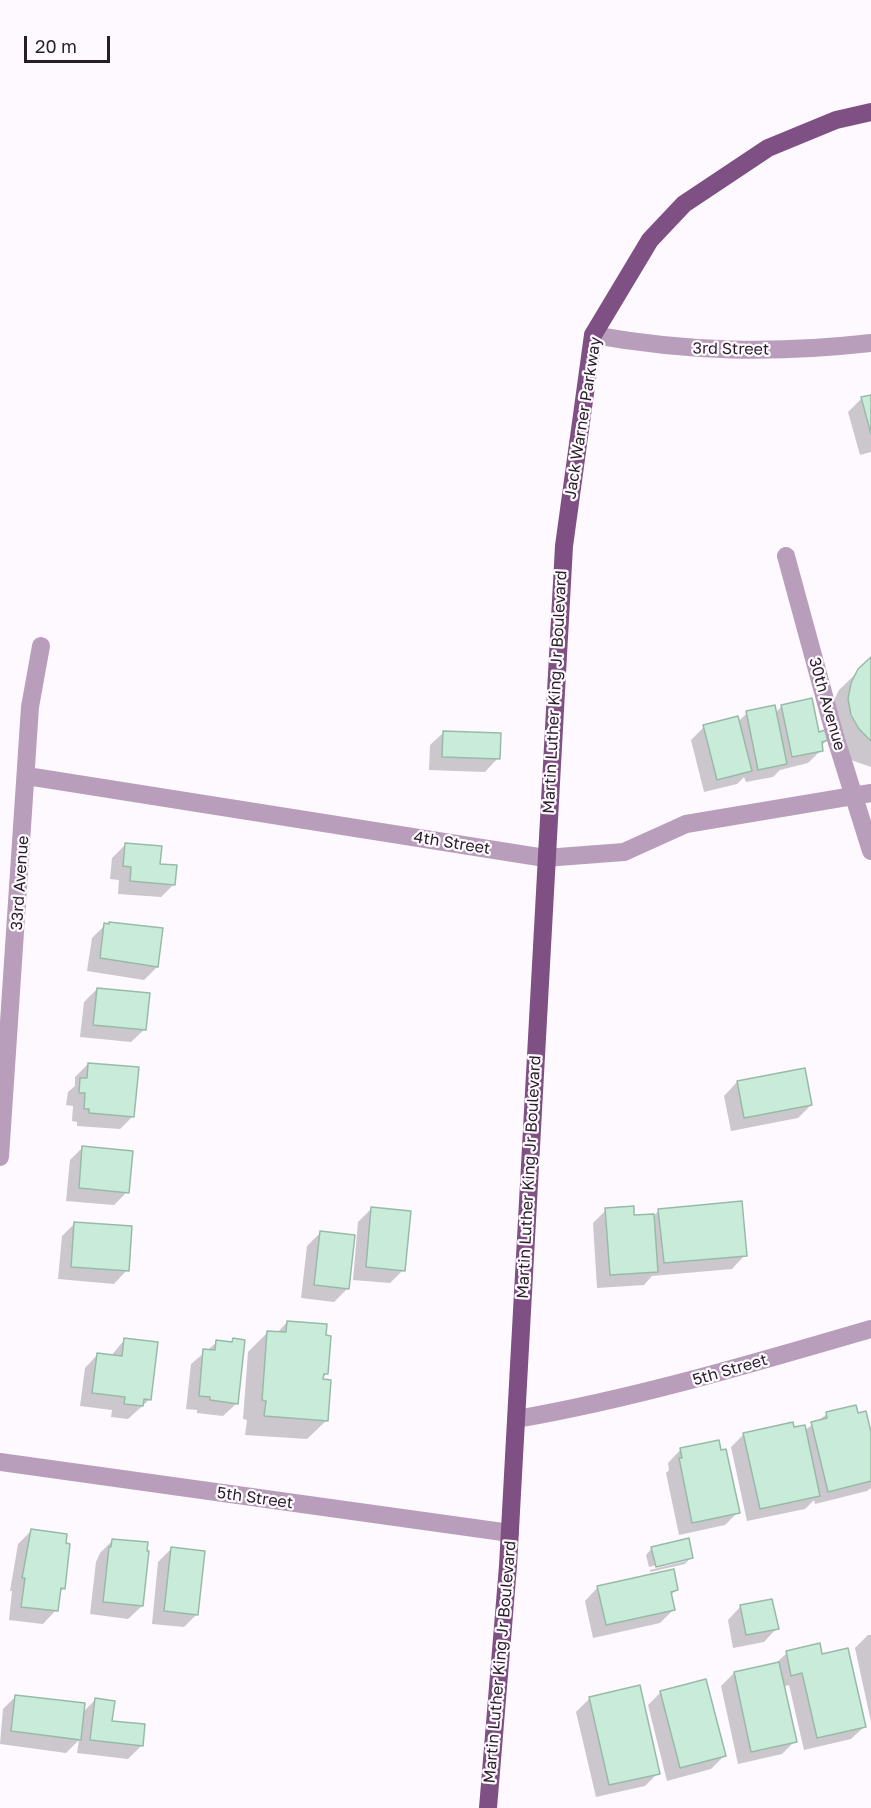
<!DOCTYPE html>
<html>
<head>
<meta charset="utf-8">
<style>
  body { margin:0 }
  #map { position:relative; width:871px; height:1808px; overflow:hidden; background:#fef9ff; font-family:"Golos Text",sans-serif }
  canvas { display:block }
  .scale { position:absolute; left:24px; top:36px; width:86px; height:27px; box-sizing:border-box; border:3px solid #281e28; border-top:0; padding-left:8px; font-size:18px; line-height:21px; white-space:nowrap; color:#281e28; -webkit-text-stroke:4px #fef9ff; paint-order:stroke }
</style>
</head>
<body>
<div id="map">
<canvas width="871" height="1808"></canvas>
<div class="scale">20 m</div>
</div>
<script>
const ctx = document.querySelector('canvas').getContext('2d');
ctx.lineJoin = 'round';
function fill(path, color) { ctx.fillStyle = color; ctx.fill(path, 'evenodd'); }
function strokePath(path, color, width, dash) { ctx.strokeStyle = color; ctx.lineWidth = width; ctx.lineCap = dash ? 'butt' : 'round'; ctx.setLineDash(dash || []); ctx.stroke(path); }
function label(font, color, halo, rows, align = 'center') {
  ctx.font = font + ' "Golos Text",sans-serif'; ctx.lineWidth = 4.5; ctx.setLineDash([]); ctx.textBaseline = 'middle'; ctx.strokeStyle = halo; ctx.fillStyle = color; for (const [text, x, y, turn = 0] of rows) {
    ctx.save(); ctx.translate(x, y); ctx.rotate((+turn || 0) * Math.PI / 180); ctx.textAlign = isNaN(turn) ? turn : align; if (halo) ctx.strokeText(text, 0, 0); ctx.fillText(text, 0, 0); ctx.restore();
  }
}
fill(new Path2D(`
  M871,396V452L860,455L848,412L861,399Z
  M871,659V767L851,760L832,704L839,690Z
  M782,706L827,740L821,746V750L808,763L780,770L773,777L746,782L744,777L737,784L704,792L691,740L704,727L738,722L747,713H775Z
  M444,732L498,758L485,772L429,770L430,745Z
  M125,845L159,865L174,884L161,897L118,894L119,880L110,879L112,858Z
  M105,925L157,967L144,980L87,971L92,938Z
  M97,989L145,1029L131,1042L80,1037L84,1002Z
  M88,1064L133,1116L120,1129L77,1126V1122L72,1121L73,1106L66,1105L68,1092L75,1086V1077Z
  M737,1082L811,1105L798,1118L731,1131L724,1096Z
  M83,1147L127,1192L114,1205L66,1201L70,1160Z
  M371,1209L403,1270L390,1283L353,1280L358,1222Z
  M606,1210L633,1217L654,1216L659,1210L745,1255L732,1269L652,1276L644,1285L597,1288L593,1223Z
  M75,1223L127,1270L114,1284L58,1279L62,1236Z
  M320,1233L347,1289L334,1302L301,1298L307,1246Z
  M287,1322L326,1374L322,1378L327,1420L307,1439L245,1435L247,1420L243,1419L248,1352L268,1332L277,1333Z
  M125,1339L150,1399L128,1419L111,1417L112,1410L80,1406L85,1368L98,1354L111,1356Z
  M233,1340L237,1403L223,1416L197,1413V1410L186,1409L191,1364L217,1342L230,1343Z
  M827,1414L857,1415L871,1438V1488L867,1491L815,1504L814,1500L805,1509L747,1521L731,1447L744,1434L793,1429L804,1431Z
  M681,1449L738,1512L725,1525L679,1535L666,1473L669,1470L668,1463Z
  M31,1531L64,1588L59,1593L56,1610L43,1624L9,1620L12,1591H10L18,1544Z
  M113,1540L142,1606L128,1619L90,1614L96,1562L100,1553Z
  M652,1548L691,1557L685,1564L650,1572V1570L686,1561V1558L649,1567L646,1555Z
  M171,1549L197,1614L184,1627L152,1624L158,1562Z
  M598,1587L676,1590L670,1596L674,1609L660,1623L593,1638L585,1601Z
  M741,1606L777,1628L764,1642L733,1648L728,1620Z
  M868,1635H871V1722L855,1648Z
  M787,1653L821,1656L865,1726L851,1739L804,1750L789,1685L783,1687L795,1741L782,1754L738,1764L721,1686L734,1673L775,1664Z
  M661,1692L724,1756L711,1769L667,1781L648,1705Z
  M16,1696L83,1712L95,1700L110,1722L141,1746L128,1759L77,1753L79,1740L66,1753L0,1744L3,1709Z
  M590,1698L658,1773L645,1786L596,1797L576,1712Z`), '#0003');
const building = new Path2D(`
  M871,395V434L861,397Z
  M871,657V741L859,729L851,715L848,699L851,683L858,669Z
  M812,698L819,732L825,730L829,740L822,742L823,751L792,757L781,705Z
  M775,705L787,764L758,770L746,711Z
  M738,716L752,771L717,780L703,725Z
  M443,731L501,733L500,759L442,757Z
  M125,843L162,846L160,864L177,865L175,885L130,881L131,867L123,866Z
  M109,922L163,928L158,967L100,958L104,923L109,924Z
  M97,988L150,993L146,1030L93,1025Z
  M88,1063L139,1067L134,1117L89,1113V1109H84L85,1093H79L80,1078H87Z
  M805,1068L812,1105L744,1118L737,1081Z
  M82,1146L133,1151L129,1193L79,1188Z
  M742,1201L747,1256L664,1263L658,1209Z
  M634,1206V1215L654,1214L658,1272L610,1275L605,1208Z
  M371,1207L411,1211L405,1271L366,1267Z
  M74,1222L132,1226L129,1271L71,1267Z
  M320,1231L355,1235L349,1289L314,1285Z
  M287,1321L327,1324L326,1335L331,1336L328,1374H324L323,1379L331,1380L328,1421L264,1416L266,1401L262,1400L267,1331L286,1332Z
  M124,1338L158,1342L151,1400L144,1399L143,1406L124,1404L125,1397L92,1393L97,1353L122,1356Z
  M233,1338L245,1340L238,1404L210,1400V1397L199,1396L203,1349L215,1350L216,1340L232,1342Z
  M856,1405L858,1413L866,1411L871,1432V1481L828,1492L811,1422L827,1418L826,1412Z
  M793,1422L794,1427L805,1425L820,1496L760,1509L743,1433Z
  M719,1440L721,1450L726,1449L740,1513L692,1523L679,1458H682L680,1448Z
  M31,1529L67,1534L66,1543L70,1544L65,1589L61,1588L58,1611L21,1607L25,1578H22Z
  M689,1538L693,1558L656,1567L651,1547Z
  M112,1539L148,1542L147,1551H149L143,1606L103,1602L109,1547H111Z
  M171,1547L205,1551L198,1615L164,1611Z
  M674,1569L678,1590L671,1592L675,1610L606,1625L597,1586Z
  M772,1599L779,1629L746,1635L740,1605Z
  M820,1643L822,1654L848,1648L866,1727L817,1738L802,1673L791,1676L786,1651Z
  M779,1662L797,1742L751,1752L734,1672Z
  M706,1679L726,1756L680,1768L660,1691Z
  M640,1685L660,1774L609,1785L589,1697Z
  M15,1695L85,1703L81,1740L11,1731Z
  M95,1698L115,1701L112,1721L145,1724L143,1746L90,1740Z`);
fill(building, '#c8ecd9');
strokePath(building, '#98bba8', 1.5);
strokePath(new Path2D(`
  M593,335C689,352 774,354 871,343
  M786,556L835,736L871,851
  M27,776L545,858L624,852L686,824L871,793
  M0,1157L30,707L41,646
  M517,1419C637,1398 754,1363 871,1329
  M0,1462L510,1533`), '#b89ebb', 18);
strokePath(new Path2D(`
  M488,1808L508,1566L564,546L593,335L650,240L684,204L768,148L836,120L871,112`), '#7f5083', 18);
label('16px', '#281e28', '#fef9ff', [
  ["3rd Street",731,349,1],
  ["Jack Warner Parkway",583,418,-81],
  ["Martin Luther King Jr Boulevard",555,692,-87],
  ["30th Avenue",827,704,74],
  ["4th Street",452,843,9],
  ["33rd Avenue",20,883,-86],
  ["Martin Luther King Jr Boulevard",529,1177,-87],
  ["5th Street",730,1370,-16],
  ["5th Street",255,1498,8],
  ["Martin Luther King Jr Boulevard",500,1662,-85]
]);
</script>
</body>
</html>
